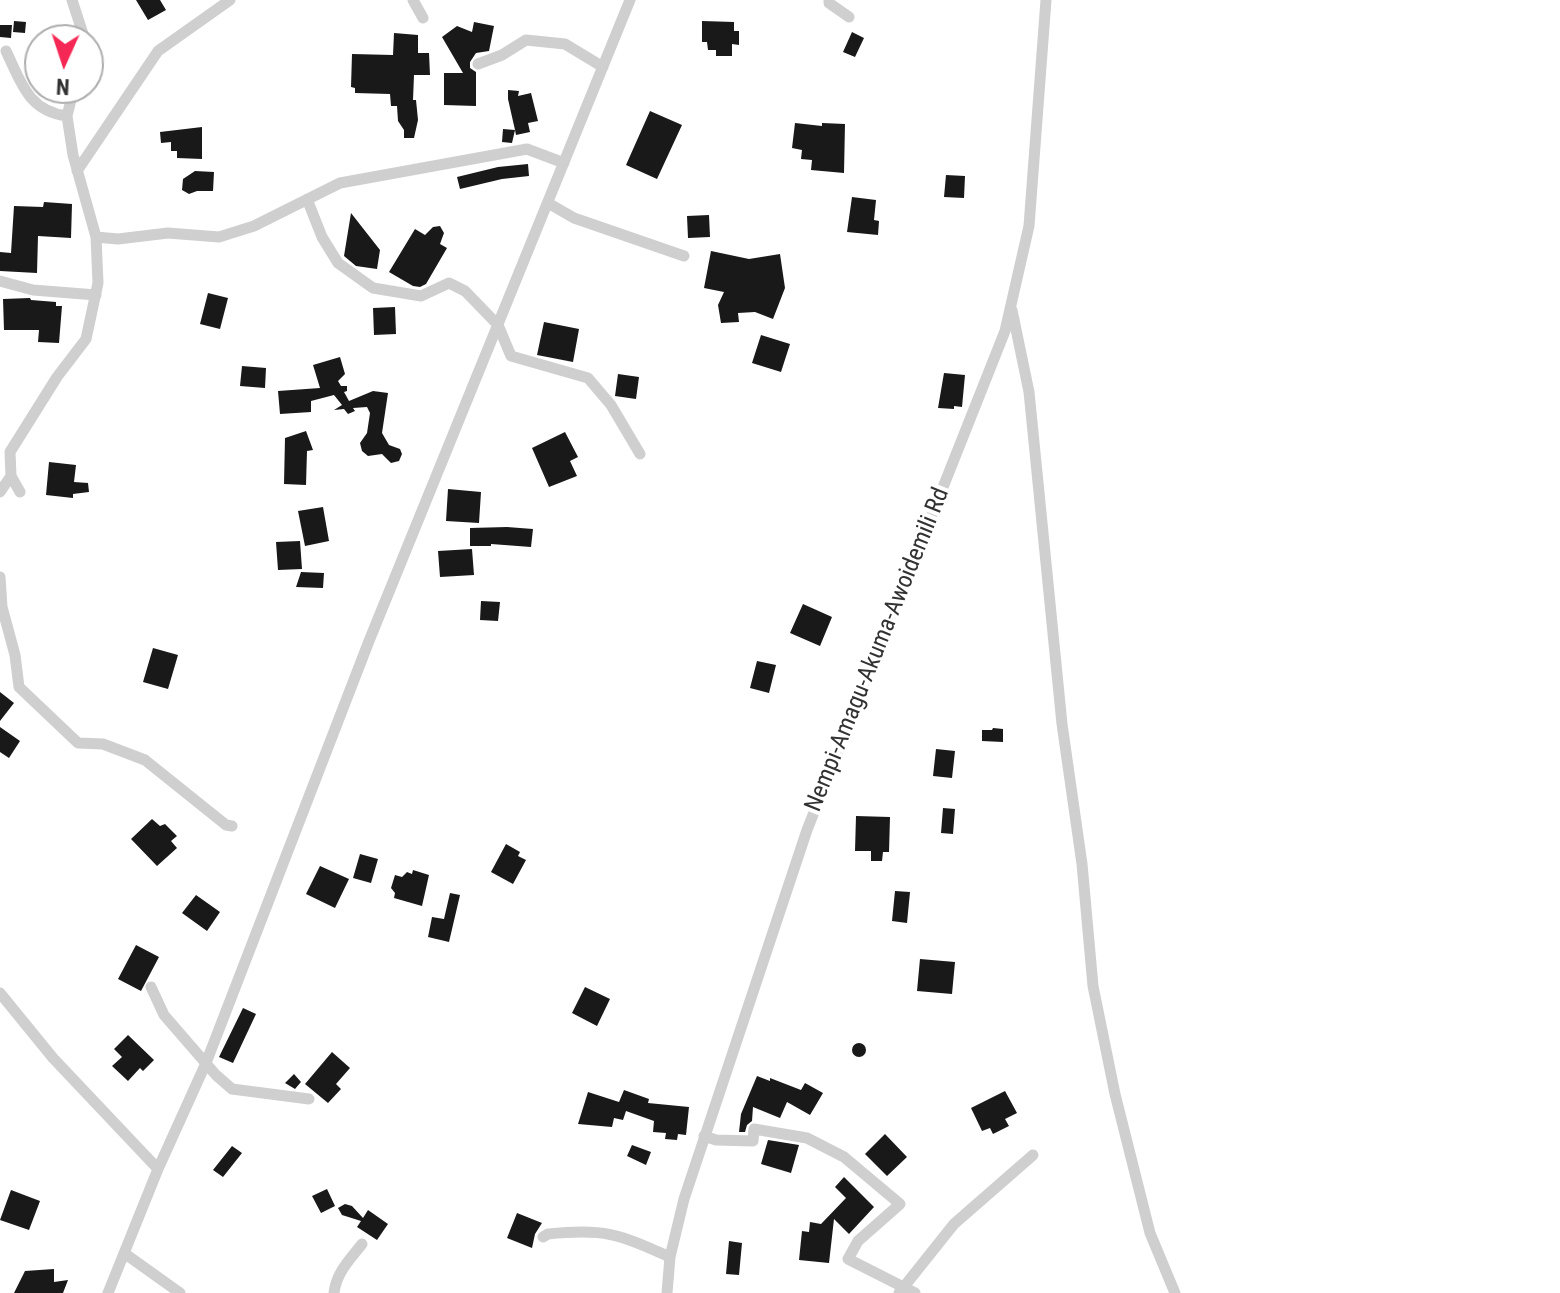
<!DOCTYPE html>
<html>
<head>
<meta charset="utf-8">
<style>
  body { margin:0 }
  #map { position:relative; width:1560px; height:1293px; overflow:hidden; background:#fff; font-family:"Roboto Condensed",sans-serif }
  canvas { display:block }
  .north { position:absolute; left:24px; top:24px; width:80px; height:80px; box-sizing:border-box; background:#fff; border:2px solid #adadad; border-radius:50%; rotate:183deg; font-size:22px; font-weight:700; line-height:32px; text-align:center; color:#323232 }
  .north::after { content:''; display:block; margin:auto; width:28px; height:36px; background:#f52754; clip-path:polygon(50% 0,100% 100%,50% 72%,0 100%) }
</style>
</head>
<body>
<div id="map">
<canvas width="1560" height="1293"></canvas>
<div class="north">N</div>
</div>
<script>
const ctx = document.querySelector('canvas').getContext('2d');
ctx.lineJoin = 'round';
function fill(path, color) { ctx.fillStyle = color; ctx.fill(path, 'evenodd'); }
function strokePath(path, color, width, dash) { ctx.strokeStyle = color; ctx.lineWidth = width; ctx.lineCap = dash ? 'butt' : 'round'; ctx.setLineDash(dash || []); ctx.stroke(path); }
function label(font, color, halo, rows, align = 'center') {
  ctx.font = font + ' "Roboto Condensed",sans-serif'; ctx.lineWidth = 8; ctx.setLineDash([]); ctx.textBaseline = 'middle'; ctx.strokeStyle = halo; ctx.fillStyle = color; for (const [text, x, y, turn = 0] of rows) {
    ctx.save(); ctx.translate(x, y); ctx.rotate((+turn || 0) * Math.PI / 180); ctx.textAlign = isNaN(turn) ? turn : align; if (halo) ctx.strokeText(text, 0, 0); ctx.fillText(text, 0, 0); ctx.restore();
  }
}
fill(new Path2D(`
  M136,0H160L166,10L148,20Z
  M14,21L26,22L25,33L13,32Z
  M702,21L734,22V31H739V45L732,44V56H716V50H708L707,42H702Z
  M474,22L494,26L489,51L476,53L470,62V68L476,72V106L444,105V73H463L442,37L457,26L472,32Z
  M0,25H12L11,38L0,37Z
  M852,32L864,38L855,57L843,52Z
  M394,33L418,35V53H429L430,75H414L413,100H416L418,120L414,138H404V130L398,121L397,106H391L390,94L355,93V88L351,87L352,54L393,55Z
  M508,90L519,91L518,96L531,93L538,121L528,123L530,132L516,135L515,130L512,143L502,142L503,129L515,130L508,99Z
  M650,111L682,125L657,179L626,165Z
  M795,123L822,126V123L845,124L844,173L811,170L812,160L801,159L802,150L792,148Z
  M202,127V159L177,158V151H171V142L161,143L160,132Z
  M528,164L529,176L502,179L460,189L457,177L498,167Z
  M195,171L214,172L213,191H197L189,194L182,190L183,179Z
  M946,175L965,176L964,198L944,197Z
  M852,197L876,200L874,220L879,221L878,235L847,232Z
  M44,202L72,204L71,238L38,236L37,273L0,271V252L11,253L14,206L43,207Z
  M351,213L380,250L377,269L356,266L344,256Z
  M709,215L710,237L688,238L687,216Z
  M440,226L444,233L440,244L447,248L426,284L420,287L413,286L389,272L415,229L425,235L433,227Z
  M711,251L749,259L780,254L785,288L773,319L755,312L738,313L739,322L721,323L718,305L724,292L704,288Z
  M208,293L228,298L220,329L200,324Z
  M30,298L31,300L56,302V306H62L59,343L38,342L39,330H4L3,299Z
  M395,307L396,334L374,335L373,308Z
  M544,322L579,329L573,362L537,355Z
  M761,335L790,344L781,372L752,363Z
  M340,357L345,374L338,381L341,386H347V391L344,392L349,401L373,391L388,393L382,433L389,445L400,449L402,454L399,461L391,463L382,454L368,456L362,451L360,443L367,433L370,413L367,407L353,408L355,411L348,414L344,409L334,410L342,405L334,395L311,401V412L280,414L278,391L320,388L313,365Z
  M242,366L266,368L265,388L240,386Z
  M944,373L965,375L962,407L954,406V409L938,408Z
  M618,374L639,377L636,399L615,396Z
  M306,431L313,450L307,451L306,485L284,484L285,438Z
  M565,432L578,457L570,461L577,476L549,487L532,448Z
  M49,462L76,465L74,482L88,483L89,492L73,494V498L46,495Z
  M448,489L481,492L479,523L446,521Z
  M323,507L329,541L305,546L298,511Z
  M507,527L533,529L531,547L491,544V546H470V528Z
  M300,541L302,569L278,570L276,542Z
  M472,549L474,575L440,577L438,551Z
  M301,572L324,573L323,588L296,587Z
  M481,601L500,602L498,621L480,620Z
  M803,604L832,617L820,646L790,633Z
  M153,648L178,655L168,689L143,682Z
  M757,661L776,665L769,693L750,688Z
  M0,692L14,703L0,721Z
  M0,727L20,741L9,758L0,752Z
  M993,728L1003,729V742L982,741V730H992Z
  M936,749L955,751L952,778L933,776Z
  M943,808L955,809L953,834L941,833Z
  M856,816L890,817L889,852H883L882,861H871V851H855Z
  M152,819L160,826L165,824L177,836L171,841L177,848L157,866L131,839Z
  M506,844L520,852L518,856L526,860L513,884L491,872Z
  M360,854L378,859L371,883L353,878Z
  M320,866L349,879L335,908L306,894Z
  M413,870L429,875L422,906L394,898L395,893L391,888L395,875L402,877L407,872L412,874Z
  M895,891L910,892L907,923L892,921Z
  M450,893L460,895L449,942L428,937L432,917L444,919Z
  M196,895L220,912L207,931L182,913Z
  M136,945L159,957L141,991L118,979Z
  M920,959L955,962L952,994L917,991Z
  M585,987L610,999L597,1026L572,1013Z
  M243,1008L256,1014L233,1063L219,1057Z
  M128,1035L154,1060L143,1071L140,1068L128,1081L112,1066L122,1057L114,1049Z
  M852 1050a7 7 0 1 1 14 0a7 7 0 1 1-14 0Z
  M332,1052L350,1068L336,1084L341,1089L328,1103L305,1084Z
  M294,1074L301,1082L295,1089L285,1083Z
  M757,1076L770,1081V1078L801,1090L805,1083L823,1093L810,1115L787,1102L780,1118L753,1107L752,1121L747,1125L745,1132H739L741,1114Z
  M624,1090L649,1099L648,1103L689,1107L686,1135L678,1134L677,1140L665,1139L666,1133L653,1132L654,1121L626,1111L623,1120L614,1118L612,1127L578,1124L588,1092L619,1102Z
  M1005,1091L1017,1113L1005,1119L1009,1126L993,1134L990,1128L982,1131L971,1108Z
  M885,1134L907,1157L887,1176L865,1154Z
  M768,1140L799,1145L791,1173L761,1164Z
  M632,1145L651,1152L646,1165L627,1156Z
  M232,1146L242,1153L223,1177L213,1170Z
  M844,1177L874,1207L849,1234L834,1219L829,1263L799,1260L802,1231L809,1232L810,1222L821,1224L846,1198L835,1187Z
  M327,1189L335,1206L321,1213L312,1196Z
  M11,1190L40,1201L29,1230L0,1220Z
  M345,1204L352,1206L363,1218L368,1210L388,1224L377,1240L357,1227L361,1221L342,1215L338,1208Z
  M517,1213L542,1223L535,1234L532,1248L507,1238Z
  M729,1241L742,1243L739,1275L726,1274Z
  M54,1269V1282L68,1280L63,1293H14L25,1271Z`), '#191919');
strokePath(new Path2D(`
  M72,0L85,40
  M413,0L423,18
  M829,0V3L849,17
  M6,51C21,82 28,111 67,116L73,155L96,237
  M478,64L502,55L526,40L565,44L603,67
  M67,116L74,88
  M77,171L158,51L230,0
  M307,199L322,237L338,263L373,288L421,296L449,283L465,291L498,325L511,356L588,378L611,405L640,454
  M548,203L574,218L684,256
  M0,281L33,290L96,295
  M1012,310L1029,392L1062,724L1082,864L1093,986L1115,1094L1150,1233L1175,1293
  M0,492L11,476
  M20,492L11,476L10,452L57,377L86,339L98,283L96,237L118,239L168,233L219,237L254,226L340,183L527,149L564,163
  M0,577L2,607L15,655L19,687L78,743L103,744L145,760L226,825L232,826
  M151,987L164,1015L216,1075L232,1089L309,1099
  M0,993L53,1058L158,1169
  M704,1136L716,1140L753,1141L754,1129L807,1138L844,1157L900,1204L858,1241L848,1259L915,1293
  M543,1237L548,1234C605,1228 618,1234 670,1257
  M124,1253L180,1293
  M108,1293L158,1169L206,1063L369,641L630,0
  M334,1293C336,1273 350,1259 362,1244
  M667,1293L670,1257L684,1199L807,830L1005,331L1029,226L1046,0
  M899,1293L954,1224L1033,1155`), '#cfcfcf', 11);
label('24px', '#323232', '#fff', [
  ["Nempi-Amagu-Akuma-Awoidemili Rd",878,650,-68]
]);
</script>
</body>
</html>
